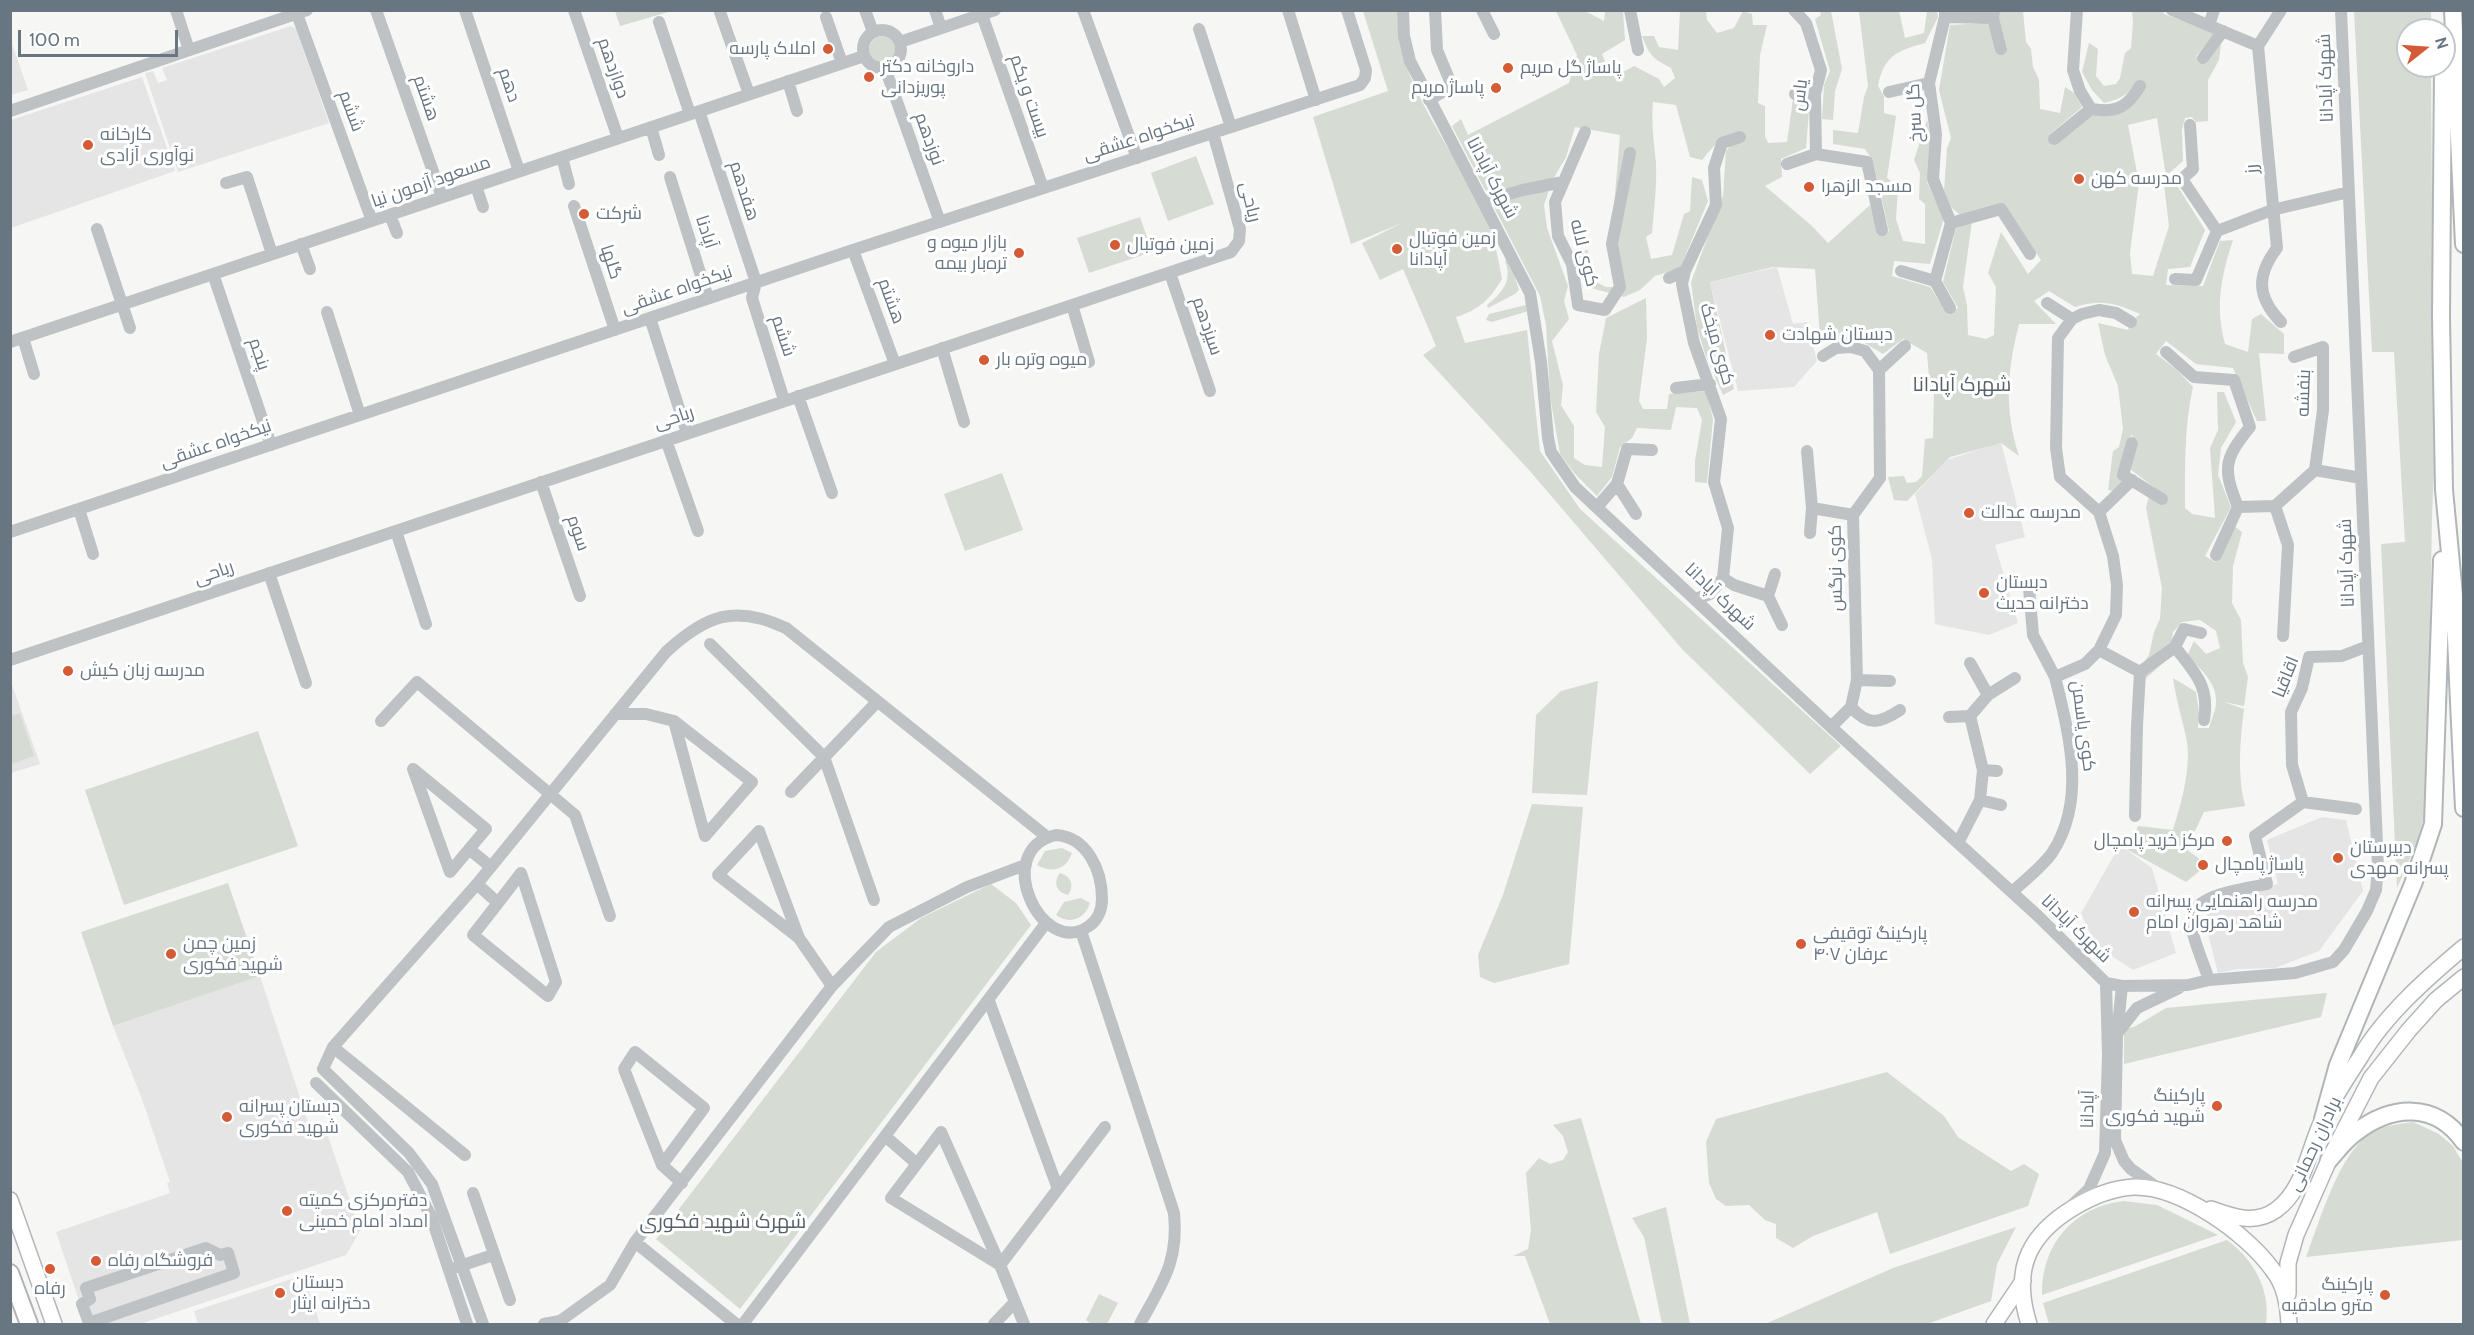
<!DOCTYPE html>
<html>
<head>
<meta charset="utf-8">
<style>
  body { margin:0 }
  #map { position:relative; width:2474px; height:1335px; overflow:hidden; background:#f6f6f4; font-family:Cabin,sans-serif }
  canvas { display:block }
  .frame { position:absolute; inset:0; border:12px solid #687682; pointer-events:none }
  .north { position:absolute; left:2396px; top:18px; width:60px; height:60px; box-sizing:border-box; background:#fff; border:2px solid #c3c8cd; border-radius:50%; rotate:73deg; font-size:16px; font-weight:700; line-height:24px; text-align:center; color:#687682 }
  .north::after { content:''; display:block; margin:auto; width:21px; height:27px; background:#d45b36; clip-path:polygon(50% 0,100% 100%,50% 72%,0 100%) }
  .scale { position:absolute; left:18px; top:30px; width:160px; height:27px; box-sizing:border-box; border:3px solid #687682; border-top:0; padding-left:8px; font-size:18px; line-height:21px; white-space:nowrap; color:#687682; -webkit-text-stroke:4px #fff; paint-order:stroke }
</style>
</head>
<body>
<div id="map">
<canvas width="2474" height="1335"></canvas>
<div class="frame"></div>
<div class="north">N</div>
<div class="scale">100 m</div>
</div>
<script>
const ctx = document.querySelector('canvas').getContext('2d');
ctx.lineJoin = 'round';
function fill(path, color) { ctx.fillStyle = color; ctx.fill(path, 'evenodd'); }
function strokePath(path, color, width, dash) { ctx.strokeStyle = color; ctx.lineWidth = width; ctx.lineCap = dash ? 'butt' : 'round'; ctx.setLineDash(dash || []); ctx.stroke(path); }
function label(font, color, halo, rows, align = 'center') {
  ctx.font = font + ' Cabin,Cairo,sans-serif'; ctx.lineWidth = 6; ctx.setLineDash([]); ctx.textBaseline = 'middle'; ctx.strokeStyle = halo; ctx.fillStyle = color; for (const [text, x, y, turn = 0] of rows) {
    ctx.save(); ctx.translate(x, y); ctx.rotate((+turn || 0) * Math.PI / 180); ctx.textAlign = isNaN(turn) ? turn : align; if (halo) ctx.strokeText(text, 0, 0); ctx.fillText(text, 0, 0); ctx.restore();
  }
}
fill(new Path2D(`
  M291,26L296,29L329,123L178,172L145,73L153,71L158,83L167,80L162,68Z
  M10,38L28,90L11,95H10Z
  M142,77L175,171L11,228V120Z
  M1777,267L1793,324L1807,322L1817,361L1794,387L1738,391L1710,282Z
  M2001,442L2025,537L1995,545L2018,623L1989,635L1935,624L1932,559L1915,494L1947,460Z
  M10,679L40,764L11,773H10Z
  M2322,817L2346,820L2363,891L2319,951L2275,968L2238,969L2218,973L2208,934L2212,932L2205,905L2208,900L2278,884L2267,840Z
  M2120,845L2152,868L2176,953L2133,970L2095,945L2081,913Z
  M260,976L312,1134L326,1130L360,1231L346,1255L140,1324H87L56,1232L170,1193L167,1183L170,1182L142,1099L113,1026Z
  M304,1275L320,1324H198L194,1311Z`), '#e4e5e4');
fill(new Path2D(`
  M615,11V10L672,11L620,26Z
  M1363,11H1398C1392,77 1457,153 1484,212C1493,234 1498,256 1502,279C1490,299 1479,310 1456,317L1465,343L1527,330L1540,451L1580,509L1841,746L1810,774L1682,649L1529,470L1423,355L1436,346L1403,269L1380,280L1362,243L1402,223L1351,244L1313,117L1388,91Z
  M1556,11H1585L1604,21L1605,11H1623L1625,40L1602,54L1608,69L1616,76L1634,66L1659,79L1664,87L1675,78L1671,68C1652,58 1650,56 1642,36H1654L1659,47L1678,50L1680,11H1706L1707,20L1717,33L1734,28L1743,11L1752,14L1753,25H1767L1760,55L1758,103L1765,106V136L1768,143L1787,142L1793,99H1810L1806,148L1781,159L1782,177L1765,186L1812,226L1828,243L1870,205L1879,235L1889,231L1873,161L1865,149L1833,144V130L1858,133L1864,97L1868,86L1859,11H1899L1905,38L1924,33L1927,11H1937L1938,17L1925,43C1897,51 1884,55 1878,86L1884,96V113L1896,116L1887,178L1898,187L1896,219L1903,241L1925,244V204L1919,199L1920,173L1914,160L1927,120L1932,141L1927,182L1944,218L1930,264L1894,261L1892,276L1930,287L1947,313L1958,308L1943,282L1956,228L1972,221L1963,287L1967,305L1968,335L1986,339L1994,335L1996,287L1988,273L2001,232L2028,274L2041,260L2003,205L1961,216L1951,207L1944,191L1947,148L1951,138L1939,90L1950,25L1988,23L2004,54L2007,47L1999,18L2000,11H2023L2026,42L2031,49L2033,67L2039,80L2040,109L2060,113L2065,87L2074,93L2082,107L2050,134L2052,145L2093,113L2113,114L2137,101L2145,83L2139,80C2129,94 2121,99 2104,103L2092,90L2082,72L2089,43L2098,49L2096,76L2104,86L2116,84L2120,78L2125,53L2131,48L2133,22L2132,11H2163L2164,14L2215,33L2196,56L2199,63L2206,62L2221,44L2219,60L2208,80V121L2196,122L2192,117L2185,118L2182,130L2183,161L2166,176L2157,118L2128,125L2139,183L2130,253L2132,274L2153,276L2169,226L2164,185L2178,187L2205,230L2190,267L2168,269L2166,285L2203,286L2220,241L2233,240C2221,276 2215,306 2225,344L2248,352L2252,319L2261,314L2284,334V354L2259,353L2266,421H2257L2233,368L2196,364L2166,341L2156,354L2177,370L2193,387C2184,427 2185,467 2185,508L2192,514L2215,518L2210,448L2218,430L2217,392H2224L2236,422L2221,448L2218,475L2231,507L2205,556L2215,562L2234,526L2242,532L2233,566L2232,603L2241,620L2243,663L2248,677L2244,706L2224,702L2244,709C2240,741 2237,775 2245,806L2204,812L2195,831L2183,847L2201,860L2202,869L2186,882L2128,850L2138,826L2173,830C2181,804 2191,770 2187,742C2183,721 2176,700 2173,678L2196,692L2199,712L2198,728H2209C2211,720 2217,708 2216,700C2216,682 2199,667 2187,656L2194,641L2206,654L2220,648L2216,631L2200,620L2182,622L2173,632L2170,657L2144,680L2137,672L2149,655L2154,632L2160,619L2162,588L2146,508L2149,496L2161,504L2168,498L2130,469L2138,440L2131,435L2118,472L2125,480L2114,491L2108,490L2113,451L2119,447L2123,429L2118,386L2105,355L2098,323L2128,330L2131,322L2140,314C2115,303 2102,299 2075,307L2049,291L2034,301L2056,324H2019C2007,372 2004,409 2019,456L2001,443L1950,457L1907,501L1894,500L1888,477L1904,476L1907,483L1916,482L1922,476L1925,439L1933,438L1934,391L1929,377L1927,353L1903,339L1883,354L1863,342L1820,337L1815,269L1773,267L1710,282L1734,389L1723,395L1705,354L1697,327L1691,282L1723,196L1726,151L1742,133C1722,133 1714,146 1702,160L1690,157L1676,105L1653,102C1651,123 1654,142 1656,163C1657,186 1654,209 1652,233L1646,237L1651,259L1672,255L1684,214L1690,211L1692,177L1702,180L1708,201L1680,268L1655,276L1640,290L1624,297L1588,287L1576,265L1580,251L1588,250L1590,279L1606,287H1616L1614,207L1620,135L1575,127L1566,157L1552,181L1544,205L1547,228L1568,286L1564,301L1569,319L1552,341L1563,385L1561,405L1574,426V458L1585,465L1602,467L1605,427L1596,412L1599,354L1606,318L1646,298L1647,338L1639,401L1643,409H1667L1669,394L1706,391L1713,419L1707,483L1695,482V461L1702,420L1697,408L1676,407L1671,430L1637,428L1632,438L1620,447L1612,477L1597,496L1575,474L1560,454L1550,396L1546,325L1540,296L1452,126L1461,119L1468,135L1569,83L1577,55Z
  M1820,11H1831L1842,69L1835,91L1833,120L1822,119L1824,85L1830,71L1815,19L1821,15Z
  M2354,11H2431V30H2408V66H2431L2433,354L2437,404L2432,516L2427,807L2417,842L2397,888L2381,544L2405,542L2394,352H2372Z
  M869 50a14 14 0 1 1 28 0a14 14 0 1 1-28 0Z
  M1196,156L1214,204L1168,221L1151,173Z
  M1140,217L1152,252L1089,273L1077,238Z
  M1509,259L1519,290L1515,294L1488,308L1487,305C1502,293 1513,281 1505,261Z
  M1526,305L1527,311L1525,312L1492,322L1486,320L1489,314Z
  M1002,473L1023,530L965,551L944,494Z
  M1598,681L1587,795L1532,793L1536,715L1561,691Z
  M20,713L34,756L11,764V716Z
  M258,731L298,846L124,905L85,790Z
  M1532,804L1583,807L1569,964L1494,983L1480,977L1478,955L1503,895Z
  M1062,848L1072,853C1067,869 1052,874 1037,865L1045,851Z
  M1060,873C1071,876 1075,886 1068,895C1056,892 1053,882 1060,873Z
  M228,883L260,976L113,1026L81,932Z
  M991,884L1016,903L1031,925L740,1309L656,1239L876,952L921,918Z
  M1081,898L1090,903C1085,919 1070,925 1056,915L1064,902Z
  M2327,993L2321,1017L2124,1064V1029L2134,1027L2166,1008Z
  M1887,1072L1944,1116L1958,1137L2011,1171L2024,1164L2039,1174L2028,1206L1890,1254L1877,1212L1813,1236L1793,1248L1776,1238V1224L1765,1220L1749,1205L1726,1206L1716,1199L1709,1183L1706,1142L1716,1119Z
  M1581,1118L1641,1324H1550L1525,1256H1513L1528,1249L1531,1230L1526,1173L1539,1158L1550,1164L1563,1160L1568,1152L1563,1136L1553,1125Z
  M2413,1122L2439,1134L2453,1146L2463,1163V1240L2306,1257C2320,1221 2339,1152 2372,1132C2384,1125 2400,1124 2413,1122Z
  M2123,1201L2157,1205L2218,1235L2042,1295C2041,1244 2074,1207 2123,1201Z
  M1666,1207L1690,1324H1662L1644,1237L1632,1218Z
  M2016,1227L1997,1264L1991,1301L1927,1324H1765L1893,1268Z
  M2227,1240C2254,1260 2271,1290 2266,1324H2049L2043,1303Z
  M1099,1294L1118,1303L1107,1324H1091L1086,1320Z`), '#d6dbd3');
const major = new Path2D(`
  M10,1200L54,1324
  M2211,1209C2233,1217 2255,1225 2276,1210C2305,1189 2308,1149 2323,1119C2334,1097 2348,1076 2361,1056C2385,1015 2427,978 2464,947
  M2288,1294V1263L2296,1235L2329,1160L2371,1078L2409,1030L2436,1000L2464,977
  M1994,1324L2023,1281
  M2029,1324C2022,1302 2019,1275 2029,1253C2045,1218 2097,1189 2134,1187C2180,1186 2246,1233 2272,1269C2285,1285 2288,1304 2289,1324`);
const highway = new Path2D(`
  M2453,10L2464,244
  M2443,66L2441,317L2444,490L2454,595L2464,808
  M2323,1119L2338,1065L2413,884L2433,824L2442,560
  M2329,1160C2337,1151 2345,1140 2355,1133C2391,1105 2435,1101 2464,1142
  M10,1273L29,1324`);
strokePath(major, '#b2b6b9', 18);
strokePath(highway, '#b1b5b8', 20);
strokePath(new Path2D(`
  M176,10L189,50
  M376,10L442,197
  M465,10L519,171
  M574,10L618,138
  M865,10L873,32
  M935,10L941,28
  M1083,10L1137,158
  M1288,10L1316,100
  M1403,10L1404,36L1410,61L1530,293L1541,362L1548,438L1551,452L1575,487L1831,727L2038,916L2106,983L2122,986L2188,985L2209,980L2295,973L2333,962L2344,950L2367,911L2376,890L2378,867L2341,10
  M1482,10L1494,34
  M1630,10L1638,50
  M1794,10L1806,23L1821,70L1815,94L1816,154
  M2077,10L2073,70L2080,91L2091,109
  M2172,10L2258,46
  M720,12L749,94
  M1994,12L1993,18L2001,49
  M297,14L372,221
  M982,15L1043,188
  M826,17L842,63
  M1945,17L1993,18
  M659,22L690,114
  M2209,25L2214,10
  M1199,29L1231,127
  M863 49a19 19 0 1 1 38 0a19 19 0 1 1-38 0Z
  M900,42L995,10
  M2203,58L2223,31
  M885,68L940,222
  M788,81L797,111
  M1889,92L1929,83
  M1795,94H1815
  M1429,100L1452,86L1437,50L1435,10
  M10,111L307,10
  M699,111L756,282L752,298L784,400
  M651,127L659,155
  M1585,132L1555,202L1558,236L1572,264L1578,305L1605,310L1620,287L1612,244L1630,153
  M1740,137L1722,143L1714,168L1716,205L1685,271L1682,284L1694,343L1721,419L1714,482L1728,528L1723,578L1734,585L1768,596
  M2054,139L2091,109C2116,113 2127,108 2140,86
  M562,157L569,184
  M1787,164L1816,154L1867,162L1882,230
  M670,177L708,298
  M226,183L247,177L272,254
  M476,186L483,207
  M1484,201L1523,190L1563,182
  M574,206L615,330
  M390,215L397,233
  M1951,223L2001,209L2030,254
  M97,229L130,328
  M2217,231L2272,210L2349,192
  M301,244L310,269
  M853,250L895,364
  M1901,271L1935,281L1950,308
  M1170,273L1210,391
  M213,274L271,445
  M1669,278L1685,271
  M2175,279L2196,280L2217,231L2182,179L2193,169L2190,125
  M1935,281L1951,223L1933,179L1936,134L1929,83L1945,17V10
  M2047,303L2072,319
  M1072,305L1089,362
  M327,312L360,415
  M650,318L687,433
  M2281,322C2257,297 2256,276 2277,248L2258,46L2281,10
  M23,338L34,374
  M10,342L864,56
  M942,348L964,422
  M2166,352L2194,377L2234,380L2250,427C2223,460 2223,469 2238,507L2216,555
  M1823,356L1836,348L1851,347L1865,351L1879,370L1880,478L1853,515L1857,680L1851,707L1831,727
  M1879,370L1905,346
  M1676,388L1710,384
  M798,396L832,493
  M666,440L698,531
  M2132,443L2123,475L2162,499
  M1807,451L1812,508L1810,533
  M2315,470L2361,478
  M541,482L580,596
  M1617,484L1636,514
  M1597,507L1617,484L1627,449L1652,450
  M2238,507L2275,506
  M1812,508L1853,515
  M79,509L93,554
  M2099,512L2060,477L2056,448L2058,338L2072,319L2082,314L2099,310L2116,313L2131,322
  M396,531L426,624
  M10,532L853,250L1360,85L1365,78L1366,70L1347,10
  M269,573L306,683
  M1775,574L1768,596L1782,625
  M2029,588L2033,635L2055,677
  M1695,599L1710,594L1723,578
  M2201,633L2184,629L2175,647C2195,673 2210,686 2204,720
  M2283,636L2288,545L2275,506L2315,470L2323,410V347L2294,357
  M710,644L824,757L874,900
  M2099,650L2140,672
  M10,660L1231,252L1239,241L1240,229L1213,133
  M1970,663L1988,695L2015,678
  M1857,680L1890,681
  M1851,707C1868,726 1879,724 1900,710
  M615,714H646L674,721L752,782L705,836L674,721
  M1949,717L1970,716
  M381,721L417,682L575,815L610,916
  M413,769L486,829L450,872Z
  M1983,770L1997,771
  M791,792L877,702
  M1980,800L2001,805
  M2303,802L2292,765L2291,712L2302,688L2309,657L2342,656L2368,646
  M2135,816L2137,726L2140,672L2175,647
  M1056,835C1087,837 1102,870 1102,899C1102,909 1098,920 1089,926C1042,960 990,850 1056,835Z
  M1958,843L1980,800L1983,770L1970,716L1988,695
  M469,849L491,867
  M477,884L498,903L521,873L556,982L548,996L473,935L498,903
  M2012,892C2025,880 2042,867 2052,853C2087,800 2069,734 2055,677L2085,664L2099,650L2116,615L2117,585L2113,556L2099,512L2132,480
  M1081,931L1174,1213C1179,1262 1162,1283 1140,1324
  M799,938L718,875L759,831L799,938L832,986
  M2209,980C2205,967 2191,935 2191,923C2190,893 2246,889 2267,884L2255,836L2303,802L2356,809
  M2122,986L2117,1035L2115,1140L2124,1161L2131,1169L2159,1189
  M989,1001L1058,1189
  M2119,1031L2137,1008L2179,988
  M333,1047L465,1155
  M316,1083L408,1172L431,1216L467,1324
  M941,1132L1000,1265L891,1198Z
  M885,1136L916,1163
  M662,1165L704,1108L635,1052L624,1069L662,1165L682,1183
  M473,1193L510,1300
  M2072,1205L2089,1189L2105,1153L2108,1055L2106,983
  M635,1242L736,1324
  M206,1248L220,1255L228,1253L234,1273L89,1323L82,1304L90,1299L86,1288Z
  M457,1267L493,1255
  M483,1324L432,1184L409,1153L323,1069L333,1047L477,884L666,652C706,615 735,604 786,628L1047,837
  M544,1324L560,1321L610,1285L635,1242L832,986L889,927L967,887L1025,865
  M743,1324L1046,923
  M994,1324L1015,1302
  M1024,1324L1000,1265L1105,1127`), '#bec2c5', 12);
strokePath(major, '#fff', 15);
strokePath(highway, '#fff', 16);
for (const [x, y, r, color] of [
  [828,49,6,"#d45b36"],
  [1508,68,6,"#d45b36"],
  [869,77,6,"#d45b36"],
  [1496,88,6,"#d45b36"],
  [88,145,6,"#d45b36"],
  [2079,179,6,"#d45b36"],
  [1809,187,6,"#d45b36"],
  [584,214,6,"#d45b36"],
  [1115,245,6,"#d45b36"],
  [1397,249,6,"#d45b36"],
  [1019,253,6,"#d45b36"],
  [1770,335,6,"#d45b36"],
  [984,360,6,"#d45b36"],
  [1969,513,6,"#d45b36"],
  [1984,593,6,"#d45b36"],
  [68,671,6,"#d45b36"],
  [2227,841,6,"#d45b36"],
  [2338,858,6,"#d45b36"],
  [2203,865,6,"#d45b36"],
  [2134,912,6,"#d45b36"],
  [1801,944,6,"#d45b36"],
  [171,954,6,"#d45b36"],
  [2217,1106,6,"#d45b36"],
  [227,1117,6,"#d45b36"],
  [287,1211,6,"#d45b36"],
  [96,1261,6,"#d45b36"],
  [50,1269,6,"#d45b36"],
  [280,1293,6,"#d45b36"],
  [2385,1295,6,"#d45b36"]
]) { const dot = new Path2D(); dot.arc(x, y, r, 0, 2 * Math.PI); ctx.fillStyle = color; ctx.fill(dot); strokePath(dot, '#fff', 2); }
label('18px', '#687682', '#fff', [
  ["املاک پارسه",816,49,"right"],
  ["داروخانه دکتر",881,67],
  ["پوریزدانی",881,88],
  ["پاساژ گل مریم",1520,68],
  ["پاساژ مریم",1484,88,"right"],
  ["کارخانه",100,135],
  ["نوآوری آزادی",100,156],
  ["مدرسه کهن",2091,179],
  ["مسجد الزهرا",1821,187],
  ["شرکت",596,214],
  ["زمین فوتبال",1409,239],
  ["آپادانا",1409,260],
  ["بازار میوه و",1007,243,"right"],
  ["تره‌بار بیمه",1007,264,"right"],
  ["زمین فوتبال",1127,245],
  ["دبستان شهادت",1782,335],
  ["میوه وتره بار",996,360],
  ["مدرسه عدالت",1981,513],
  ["دبستان",1996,583],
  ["دخترانه حدیث",1996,604],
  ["مدرسه زبان کیش",80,671],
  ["مرکز خرید پامچال",2215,841,"right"],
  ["دبیرستان",2350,848],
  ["پسرانه مهدی",2350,869],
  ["پاساژ پامچال",2215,865],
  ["مدرسه راهنمایی پسرانه",2146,902],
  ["شاهد رهروان امام",2146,923],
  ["پارکینگ توقیفی",1813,934],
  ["عرفان ۴۰۷",1813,955],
  ["زمین چمن",183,944],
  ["شهید فکوری",183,965],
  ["پارکینگ",2205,1096,"right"],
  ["شهید فکوری",2205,1117,"right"],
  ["دبستان پسرانه",239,1107],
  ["شهید فکوری",239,1128],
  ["دفترمرکزی کمیته",299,1201],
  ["امداد امام خمینی",299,1222],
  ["فروشگاه رفاه",108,1261],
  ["دبستان",292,1283],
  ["دخترانه ایثار",292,1304],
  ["پارکینگ",2373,1285,"right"],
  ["مترو صادقیه",2373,1306,"right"],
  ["رفاه",50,1289,"center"]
], 'left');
label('18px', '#687682', '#fff', [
  ["دوازدهم",613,68,71],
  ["شهرک آپادانا",2326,78,-92],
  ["دهم",509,85,72],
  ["یاس",1800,95,-84],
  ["بیست و یکم",1029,96,71],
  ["هشتم",426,98,71],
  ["ششم",351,111,70],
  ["گل سرخ",1915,113,-93],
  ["نیکخواه عشقی",1139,138,-18],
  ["نوزدهم",929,139,70],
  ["رز",2252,169,-95],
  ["شهرک آپادانا",1492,178,62],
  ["مسعود آزمون نیا",431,182,-19],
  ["هفدهم",744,191,72],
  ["ریاحی",1250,202,76],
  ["آپادنا",706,232,72],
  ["کوی لاله",1584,253,76],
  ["گلها",611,262,72],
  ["نیکخواه عشقی",677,290,-19],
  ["هشتم",891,301,70],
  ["سیزدهم",1207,326,71],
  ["ششم",783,336,72],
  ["کوی میخک",1717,344,74],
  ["پنجم",259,354,71],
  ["بنفشه",2304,393,-88],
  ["ریاحی",674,418,-18],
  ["نیکخواه عشقی",216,444,-19],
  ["سوم",578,533,71],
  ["شهرک آپادانا",2347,563,-92],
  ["کوی نرگس",1836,568,-91],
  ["ریاحی",214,573,-19],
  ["شهرک آپادانا",1720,597,43],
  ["اقاقیا",2286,677,-68],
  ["کوی یاسمن",2083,726,82],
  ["شهرک آپادانا",2076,929,44],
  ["آپادانا",2088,1109,-89],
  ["برادران رحمانی",2315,1144,-65]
]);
label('20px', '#556068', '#fff', [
  ["شهرک آپادانا",1962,385],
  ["شهرک شهید فکوری",723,1222]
]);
</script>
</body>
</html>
